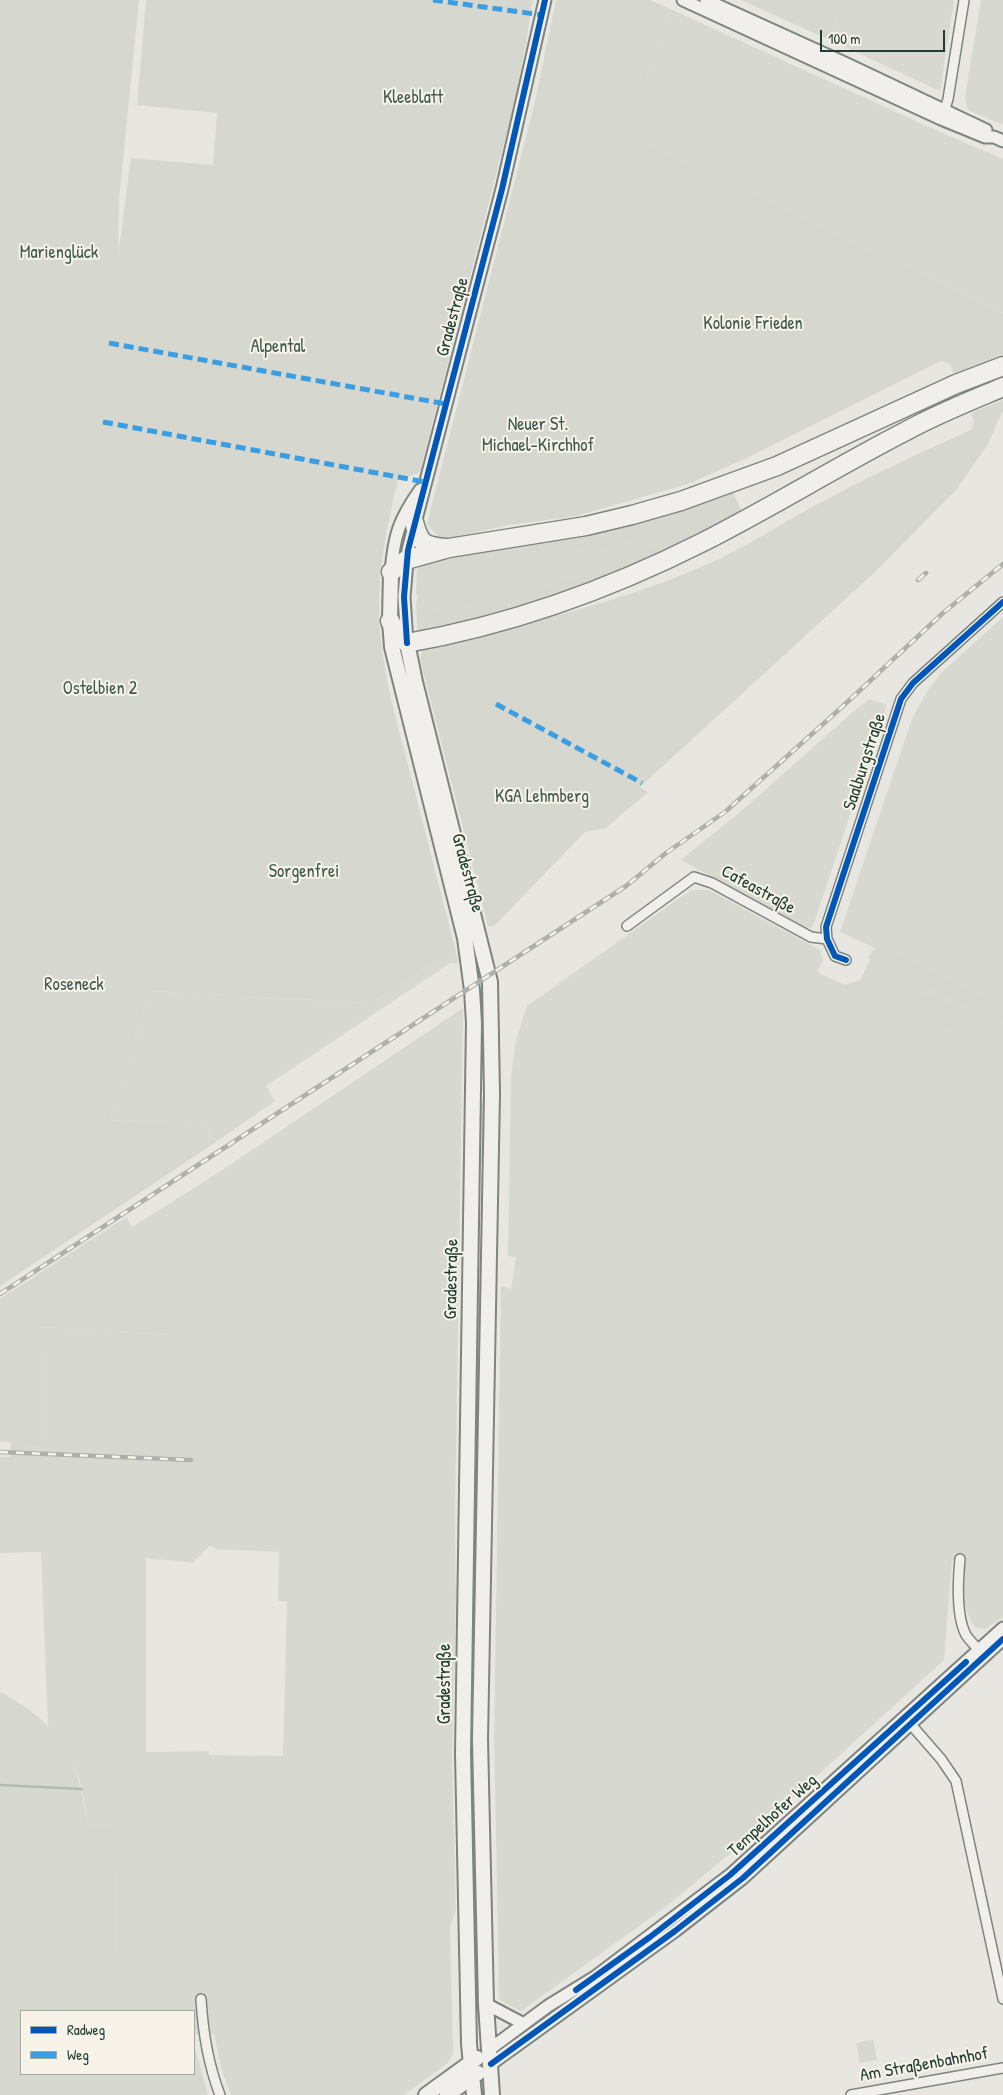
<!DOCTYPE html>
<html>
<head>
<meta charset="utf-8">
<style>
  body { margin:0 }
  #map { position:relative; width:1003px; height:2095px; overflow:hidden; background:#e7e6e0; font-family:"Patrick Hand",sans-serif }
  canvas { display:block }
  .legend { position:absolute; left:20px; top:2010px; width:175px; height:65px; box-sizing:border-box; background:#f7f3e8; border:1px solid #a1aaa0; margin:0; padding:6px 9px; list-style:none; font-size:15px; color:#1f3d34 }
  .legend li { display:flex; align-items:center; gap:10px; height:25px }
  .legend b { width:25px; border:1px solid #a1aaa0 }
  .scale { position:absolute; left:820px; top:30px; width:125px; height:22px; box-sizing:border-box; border:2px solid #1f3d34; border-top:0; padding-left:6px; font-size:15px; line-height:18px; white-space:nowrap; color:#1f3d34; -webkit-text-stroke:4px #f7f3e8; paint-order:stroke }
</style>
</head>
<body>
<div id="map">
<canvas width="1003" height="2095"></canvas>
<ul class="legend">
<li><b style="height:6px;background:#0057b8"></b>Radweg</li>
<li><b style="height:6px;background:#3c9ee2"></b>Weg</li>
</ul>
<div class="scale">100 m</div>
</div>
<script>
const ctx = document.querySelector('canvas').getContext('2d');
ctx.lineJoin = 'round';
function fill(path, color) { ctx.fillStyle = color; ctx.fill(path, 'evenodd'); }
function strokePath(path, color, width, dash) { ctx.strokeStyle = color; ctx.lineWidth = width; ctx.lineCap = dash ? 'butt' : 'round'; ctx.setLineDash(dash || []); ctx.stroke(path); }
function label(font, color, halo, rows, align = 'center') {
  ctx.font = font + ' "Patrick Hand",sans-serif'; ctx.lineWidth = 4; ctx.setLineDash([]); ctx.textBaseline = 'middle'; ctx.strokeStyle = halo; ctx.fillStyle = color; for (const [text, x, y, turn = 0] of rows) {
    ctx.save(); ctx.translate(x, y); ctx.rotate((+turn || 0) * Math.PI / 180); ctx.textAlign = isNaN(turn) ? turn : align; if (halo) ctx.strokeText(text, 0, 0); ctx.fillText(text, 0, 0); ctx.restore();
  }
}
fill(new Path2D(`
  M837,0H954L940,91L832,41Z
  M981,0H1003V125L968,110L965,98Z
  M668,8L940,132L1003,159V313L634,139L649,69Z
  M743,514L595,585L417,629V569L528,541Z
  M1003,617V1617L985,1629L977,1628L972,1624L964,1604L965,1559L952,1560L944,1660L749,1838L664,1908L521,2011L499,2000L494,1735L501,1286L511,1289L516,1257L508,1256L511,1078L515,1045L523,1017L527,1006L691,890H709L820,950L823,960L817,972L845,985L861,980L875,948L840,932L912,719L927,691L942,672Z
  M869,699L887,705L813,926L806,929L681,860L739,813L862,704Z
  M455,948L458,963H450L266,1086L275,1101L210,1146L208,1127L109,1120L150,991L372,1003Z
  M463,1008L455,1516L456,1597L452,1760L456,1910L450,1927L453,2053L448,2063L404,2095H231L222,2071L214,2034L194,2035V2011H117L116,1829L87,1825L84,1801L79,1778L67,1752L48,1726L41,1552V1458H26V1444L41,1448L42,1327L173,1334L110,1241L224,1169ZM209,1546L215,1547V1549L279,1552L278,1601H287L283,1756L209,1755V1751L146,1752V1558L193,1563Z
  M194,2044L208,2095H132V2086L117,2088V2074H194Z`), '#d7d9d0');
fill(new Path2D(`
  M0,0H139L119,200L118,256L131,158L213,165L217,113L137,105L146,0H533L521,71L511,116L420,472L411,476L399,475C389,518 379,560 379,605C379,660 394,712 408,765C424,826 439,887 455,948L372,1003L150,991L109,1120L208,1127L210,1146L0,1286Z
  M556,0H650L668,8L649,69L635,139L1003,313V354L954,373L950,364L941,361L751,456L688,484L576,516L509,525L441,540L427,524L535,102Z
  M741,0H837L832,41Z
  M1003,400V410L988,444L956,490L876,571L640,787L648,792L606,828L585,832L494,926H488L420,659L424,646C520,626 617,604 708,564C745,548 779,525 814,506C866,478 918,453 971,430L974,422L971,413Z
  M732,490L743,514L702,537L549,602L422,634L417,629L416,602C433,611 454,622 474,612C482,608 485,601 494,599L496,608L536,599L534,592L559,585L558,580C583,586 580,575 596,564L600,574L613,569L612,565L627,560L626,557L657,545L649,526L633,533L635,539L625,542L622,533L608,538L611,547L605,549H596L593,538L584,540L585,547L583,549C571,541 564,544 554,551L552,544L541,546L542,551L526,554L524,546L484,555L487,570L484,571C484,576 486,582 484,586C479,605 450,619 441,595L447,594L441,566L422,570L428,598L416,593L417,569L428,560Z
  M569,551L579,555L582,561L580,570L573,575L566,574L565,571L571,570L568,557L562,558L564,553Z
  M878,942L887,945L890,952L994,1002L997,996L1003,998V1021L913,980L917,970L887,957L881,964L868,958Z
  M866,968L886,978L888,976L893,982L892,988L873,977L870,982L866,983V989L864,994L855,990L852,996L849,995L846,989L833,982L834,981L845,985L861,980Z
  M919,995L930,996L960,1010L957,1021L954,1020L949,1029L942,1026L932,1048L950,1057L948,1061L918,1043V1040H913L915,1034L907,1029L903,1035C897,1023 907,1002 919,995Z
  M482,1101L486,1102L485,1159L480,1162V1104Z
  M126,1217L132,1227L111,1241L174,1334L42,1327L41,1448L26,1444V1458H41V1552L0,1553V1457H11V1443L0,1441V1299Z
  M478,1279H480L481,1281V1341L476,1345V1283Z
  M475,1361H478L482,1364L480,1457L478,1458L473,1433Z
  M474,1615L477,1618L474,1730H470V1618H474Z
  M0,1692C61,1724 79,1759 87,1825L116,1828L117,2011H21V2074H117V2087L132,2086V2095H0Z
  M469,1746H475L478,1879L472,1883Z
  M873,2040L877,2060L860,2063L856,2043Z`), '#d6d8cf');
strokePath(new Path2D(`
  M0,1785L82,1789`), '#b2b9b0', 2.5);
const minor = new Path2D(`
  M943,115L948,99L964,0
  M627,926L694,877L712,883L811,937L827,939
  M846,960L835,956L827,939L826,927L901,699L913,683L1003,602
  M960,1559C958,1580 956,1616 966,1635C970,1641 976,1647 982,1653
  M907,1720L941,1759L956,1781L1003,1999
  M201,1999C203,2033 208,2064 220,2095
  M851,2095L1003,2068`);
const tertiary = new Path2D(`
  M683,0L941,119L985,137H994L1003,141
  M706,0L847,64L986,130
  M391,572C394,535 399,520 420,490
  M407,643L404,597L408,550L502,189L545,0
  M486,2004L524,2024
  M490,2049L548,2006L595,1977L730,1875L1003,1628
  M491,2064L675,1931L743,1878L1003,1639`);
const secondary = new Path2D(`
  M391,572L390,621L392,647L465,938L472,990L474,1023L463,1753L469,2044L474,2095
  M407,643L415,682L490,982L492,1094L480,1739L486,2004L492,2095
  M426,2095L477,2058
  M447,2095L478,2073`);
const motorway = new Path2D(`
  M414,522C420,544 424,546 446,548
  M391,572L406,560L449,548L586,526L632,515L681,501L777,466L956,384L1003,366
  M390,621L398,636L407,643C510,625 610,589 703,542C772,507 838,466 906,431C937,414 970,401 1003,387`);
strokePath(minor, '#7e847f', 12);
strokePath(tertiary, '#7e847f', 15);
strokePath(secondary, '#7e847f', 18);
strokePath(motorway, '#7e847f', 21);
strokePath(minor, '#f0efeb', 9);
strokePath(tertiary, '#f0efeb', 11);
strokePath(secondary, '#f0efeb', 14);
strokePath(motorway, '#f0efeb', 18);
const rail = new Path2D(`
  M918,580L926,573
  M0,1294L626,886L666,853L725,812L842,707L943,613L1003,564
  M0,1452L191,1460`);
strokePath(rail, '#aeb0ac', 4.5);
strokePath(rail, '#f7f3e8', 2.5, [8]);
strokePath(new Path2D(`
  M433,0L542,15
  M109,343L446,404
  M103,422L425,482
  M496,704L642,783`), '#3c9ee2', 5, [10, 5]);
strokePath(new Path2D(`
  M407,643L404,597L408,550L502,189L545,0
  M846,960L835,956L827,939L826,927L901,699L913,683L1003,602
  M576,1990L650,1937L730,1875L966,1662
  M491,2064L675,1931L743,1878L1003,1639`), '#0057b8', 6);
label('18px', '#415a50', '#f7f3e8', [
  ["Kleeblatt",413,98],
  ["Marienglück",59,253],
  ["Kolonie Frieden",753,324],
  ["Alpental",278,347],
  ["Neuer St.",538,425],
  ["Michael-Kirchhof",538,446],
  ["Ostelbien 2",100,689],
  ["KGA Lehmberg",542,797],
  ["Sorgenfrei",304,872],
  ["Roseneck",74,985]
]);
label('18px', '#1f3d34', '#f7f3e8', [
  ["Gradestraße",453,317,-75],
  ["Saalburgstraße",865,762,-72],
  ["Gradestraße",467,873,75],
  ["Cafeastraße",758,890,29],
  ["Gradestraße",452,1279,-89],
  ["Gradestraße",445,1684,-90],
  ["Tempelhofer Weg",773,1816,-42],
  ["Am Straßenbahnhof",924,2065,-10]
]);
</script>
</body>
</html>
